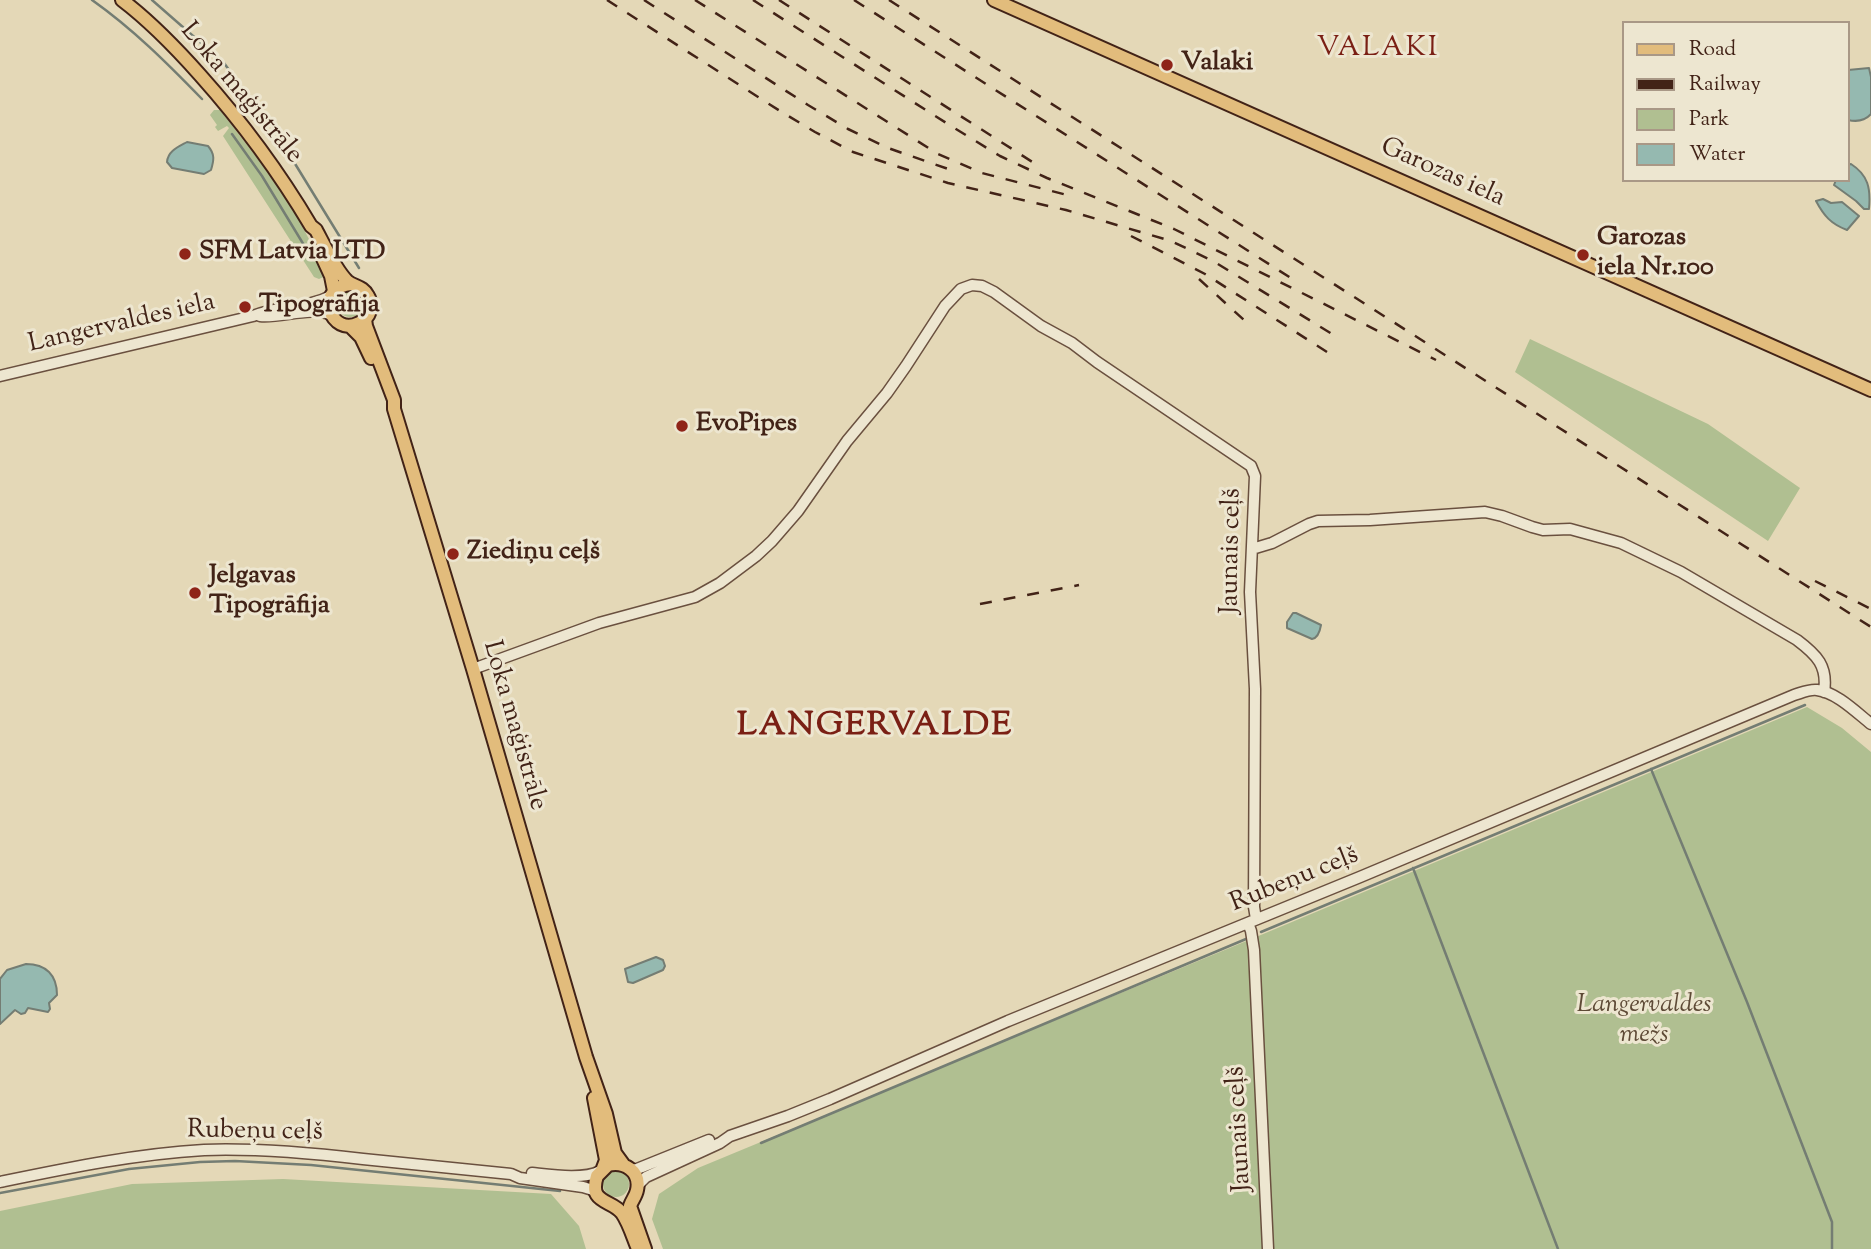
<!DOCTYPE html>
<html>
<head>
<meta charset="utf-8">
<style>
  body { margin:0 }
  #map { position:relative; width:1871px; height:1249px; overflow:hidden; background:#e4d8b7; font-family:"Sorts Mill Goudy",serif }
  canvas { display:block }
  .legend { position:absolute; left:1622px; top:21px; width:228px; height:161px; box-sizing:border-box; background:#ede6d0; border:2px solid #a99886; margin:0; padding:9px 12px; list-style:none; font-size:21px; color:#422317 }
  .legend li { display:flex; align-items:center; gap:14px; height:35px }
  .legend b { width:35px; border:2px solid #a99886 }
</style>
</head>
<body>
<div id="map">
<canvas width="1871" height="1249"></canvas>
<ul class="legend">
<li><b style="height:9px;background:#e2bc7c"></b>Road</li>
<li><b style="height:9px;background:#422317"></b>Railway</li>
<li><b style="height:19px;background:#b0bf91"></b>Park</li>
<li><b style="height:19px;background:#95b9b0"></b>Water</li>
</ul>
</div>
<script>
const ctx = document.querySelector('canvas').getContext('2d');
ctx.lineJoin = 'round';
function fill(path, color) { ctx.fillStyle = color; ctx.fill(path, 'evenodd'); }
function strokePath(path, color, width, dash) { ctx.strokeStyle = color; ctx.lineWidth = width; ctx.lineCap = dash ? 'butt' : 'round'; ctx.setLineDash(dash || []); ctx.stroke(path); }
function label(font, color, halo, rows, align = 'center') {
  ctx.font = font + ' "Sorts Mill Goudy",serif'; ctx.lineWidth = 6; ctx.setLineDash([]); ctx.textBaseline = 'middle'; ctx.strokeStyle = halo; ctx.fillStyle = color; for (const [text, x, y, turn = 0] of rows) {
    ctx.save(); ctx.translate(x, y); ctx.rotate((+turn || 0) * Math.PI / 180); ctx.textAlign = isNaN(turn) ? turn : align; if (halo) ctx.strokeText(text, 0, 0); ctx.fillText(text, 0, 0); ctx.restore();
  }
}
fill(new Path2D(`
  M214,110H220L272,177L292,207L328,275L319,279L314,277L223,136L229,128L227,126L218,131L215,127L217,125L210,115Z
  M337 304a13 13 0 1 1 26 0a13 13 0 1 1-26 0Z
  M1530,339L1708,424L1800,488L1768,541L1515,372Z
  M1807,707L1842,728L1871,752V1249H663L652,1219L659,1194L698,1168L1244,942Z
  M603 1184a13 13 0 1 1 26 0a13 13 0 1 1-26 0Z
  M283,1179L551,1194L579,1226L586,1249H0V1211L132,1184Z`), '#b0bf91');
const water = new Path2D(`
  M1869,68L1871,77V114C1865,121 1857,122 1848,120V70Z
  M187,142L208,146C215,154 214,160 211,170L204,174L172,168L167,162C168,151 178,147 187,142Z
  M1851,164C1868,175 1871,188 1869,209H1864L1856,201L1834,185L1836,180H1848V165Z
  M1823,199L1831,203L1842,202L1859,216L1847,230C1831,224 1824,216 1816,201Z
  M1293,613H1296L1321,625C1320,631 1318,638 1312,639L1287,628V622Z
  M656,957L663,960L665,966L663,970L633,983L628,982L625,969Z
  M26,964C46,964 57,975 57,995L49,1003L50,1009L48,1012L28,1008L25,1013L21,1014L15,1010L0,1024V979L7,970Z`);
fill(water, '#95b9b0');
strokePath(water, '#747d73', 2);
strokePath(new Path2D(`
  M92,0C133,29 167,63 202,99
  M152,0L224,63L263,117
  M232,134L262,176L313,260
  M278,136L359,268
  M1651,769L1747,1002L1832,1222V1249
  M1413,868L1558,1249
  M1261,932L1805,705
  M761,1143L1246,939
  M0,1193L129,1169L200,1162L235,1161L311,1165L560,1191`), '#747d73', 2.5);
const minor = new Path2D(`
  M260,316C283,318 310,306 332,315
  M0,376L253,316C278,305 306,309 331,296
  M1252,549L1272,543L1309,524L1318,521L1370,520L1485,512L1502,516L1532,527L1543,530L1570,529L1621,543L1681,572L1797,640C1817,655 1828,666 1824,692
  M473,669L599,623L695,597L720,583L756,556L772,541L798,511L847,441L887,393L906,366L945,306L961,289L972,285L982,286L994,292L1041,326L1072,343L1097,362L1251,466L1255,476L1250,592L1255,689L1254,907L1256,919
  M1248,923L1251,931L1254,950L1268,1249
  M632,1170L637,1169L709,1140
  M532,1173C551,1175 584,1180 600,1171
  M0,1182C68,1168 135,1154 204,1150C257,1148 311,1153 363,1159C413,1164 462,1169 511,1174L520,1178L583,1187L596,1191
  M638,1185L646,1177L720,1143L730,1136L788,1116L830,1099L1008,1021L1360,877L1794,695C1801,693 1809,689 1817,690C1836,692 1856,712 1871,724`);
const major = new Path2D(`
  M122,0C151,22 176,48 200,75C242,122 279,172 311,226L316,230C324,245 335,269 347,281C354,287 363,286 368,296C371,301 371,306 370,311C368,317 364,321 359,323C331,338 313,288 351,284
  M994,0L1871,390
  M319,250L331,276L334,291
  M365,319L366,326L394,400V409L473,669L586,1057L606,1114L615,1153L623,1164
  M350,326L361,337L371,358
  M594,1098L606,1160L603,1168
  M638,1249C633,1237 629,1223 622,1213C611,1199 588,1204 597,1176L608,1165C624,1161 641,1171 637,1190C636,1196 632,1200 630,1206L645,1249`);
strokePath(minor, '#6a503f', 13);
strokePath(major, '#422317', 16);
strokePath(minor, '#ede6d0', 10);
strokePath(major, '#e2bc7c', 12);
strokePath(new Path2D(`
  M607,0L780,111L815,132L853,152L948,183L1066,210L1171,241L1213,261L1337,337
  M644,0L808,105L848,129L888,148L954,171
  M695,0L938,154L982,173L1071,196
  M753,0L951,126L1000,156L1047,178L1174,229L1436,360
  M779,0L1034,163
  M854,0L1294,280
  M889,0L1871,627
  M1131,236L1205,274L1327,352
  M1199,279L1244,320
  M1815,581L1871,609
  M980,604L1079,585`), '#422317', 2.5, [12, 12]);
for (const [x, y, r, color] of [
  [1167,65,7,"#8f2418"],
  [185,254,7,"#8f2418"],
  [1583,255,7,"#8f2418"],
  [245,307,7,"#8f2418"],
  [682,426,7,"#8f2418"],
  [453,554,7,"#8f2418"],
  [195,593,7,"#8f2418"]
]) { const dot = new Path2D(); dot.arc(x, y, r, 0, 2 * Math.PI); ctx.fillStyle = color; ctx.fill(dot); strokePath(dot, '#ede6d0', 2.5); }
label('bold 26px', '#422317', '#ede6d0', [
  ["Valaki",1181,65],
  ["Garozas",1597,240],
  ["iela Nr.100",1597,270],
  ["SFM Latvia LTD",199,254],
  ["Tipogrāfija",259,307],
  ["EvoPipes",696,426],
  ["Ziediņu ceļš",467,554],
  ["Jelgavas",209,578],
  ["Tipogrāfija",209,608]
], 'left');
label('26px', '#422317', '#ede6d0', [
  ["Loka maģistrāle",240,94,50],
  ["Garozas iela",1442,174,24],
  ["Langervaldes iela",122,325,-13],
  ["Jaunais ceļš",1233,551,-89],
  ["Loka maģistrāle",513,726,74],
  ["Rubeņu ceļš",1295,881,-22],
  ["Jaunais ceļš",1241,1129,-93],
  ["Rubeņu ceļš",255,1133,1]
]);
label('italic 26px', '#5e4a36', '#ede6d0', [
  ["Langervaldes",1644,1007],
  ["mežs",1644,1037]
]);
ctx.letterSpacing = '2px';
label('28px', '#7a1f14', '#ede6d0', [
  ["VALAKI",1378,50]
]);
ctx.letterSpacing = '0px';
ctx.letterSpacing = '2px';
label('bold 33px', '#7a1f14', '#ede6d0', [
  ["LANGERVALDE",875,728]
]);
ctx.letterSpacing = '0px';
</script>
</body>
</html>
